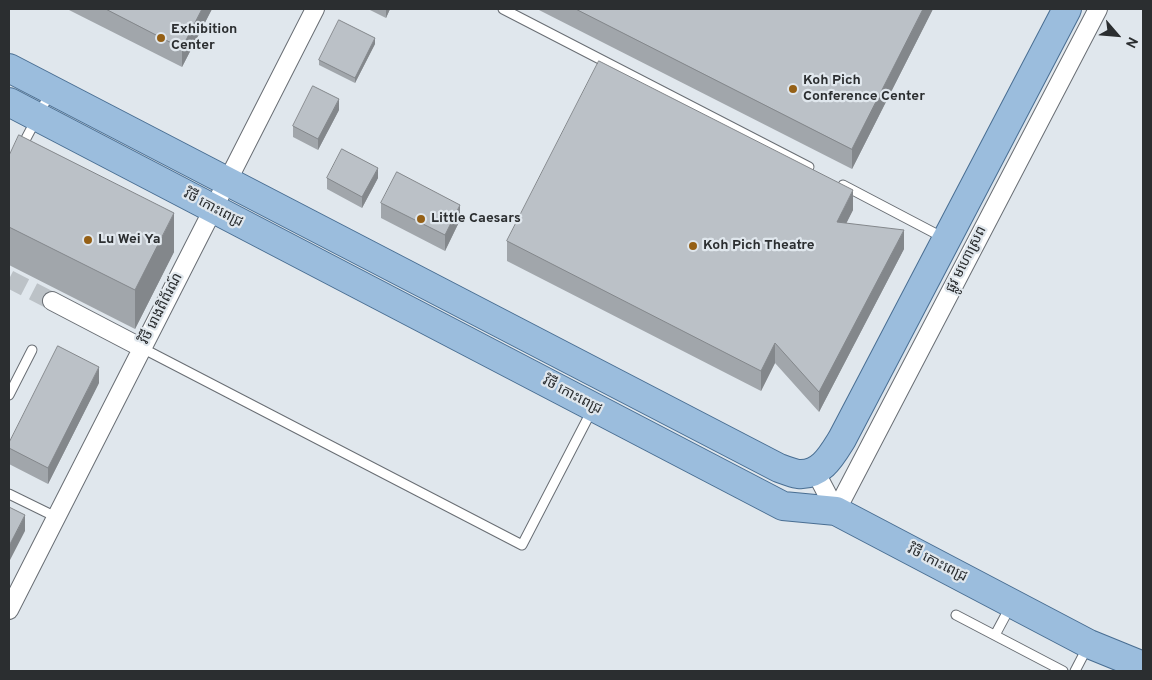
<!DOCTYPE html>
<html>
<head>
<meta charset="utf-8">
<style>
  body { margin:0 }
  #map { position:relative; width:1152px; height:680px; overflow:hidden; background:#e0e7ed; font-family:Overpass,sans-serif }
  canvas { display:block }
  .frame { position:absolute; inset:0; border:10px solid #2b2e30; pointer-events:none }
  .north { position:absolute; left:1092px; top:10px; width:50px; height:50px; -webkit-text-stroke:4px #e0e7ed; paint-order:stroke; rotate:117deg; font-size:14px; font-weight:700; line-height:20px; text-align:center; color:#2b2e30 }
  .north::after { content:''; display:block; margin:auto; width:18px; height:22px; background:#2b2e30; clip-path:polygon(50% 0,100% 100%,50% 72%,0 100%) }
</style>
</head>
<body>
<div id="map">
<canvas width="1152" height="680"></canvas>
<div class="frame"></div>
<div class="north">N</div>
</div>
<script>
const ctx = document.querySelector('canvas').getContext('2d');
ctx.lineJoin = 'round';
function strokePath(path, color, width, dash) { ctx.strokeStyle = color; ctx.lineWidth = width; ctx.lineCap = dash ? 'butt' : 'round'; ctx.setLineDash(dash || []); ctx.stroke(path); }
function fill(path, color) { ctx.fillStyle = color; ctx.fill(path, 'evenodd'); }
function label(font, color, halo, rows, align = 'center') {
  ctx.font = font + ' Overpass,"Noto Sans Khmer",sans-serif'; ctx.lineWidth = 4.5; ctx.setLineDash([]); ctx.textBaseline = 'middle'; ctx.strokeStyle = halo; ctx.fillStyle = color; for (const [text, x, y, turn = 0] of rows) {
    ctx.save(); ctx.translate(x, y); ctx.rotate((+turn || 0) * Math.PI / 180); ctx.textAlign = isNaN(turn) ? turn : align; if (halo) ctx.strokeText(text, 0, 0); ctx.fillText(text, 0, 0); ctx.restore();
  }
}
strokePath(new Path2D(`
  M9,279L52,301`), '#bcc2c7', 18, [18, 9]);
const lane = new Path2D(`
  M503,9L809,167
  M21,148L50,93
  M843,185L944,238
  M142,348L522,545L592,410
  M9,395L32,350
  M9,494L56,517
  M956,615L1063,671
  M995,635L1010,607
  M1075,671L1088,646`);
const street = new Path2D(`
  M52,301L142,348
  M815,471L836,511
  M836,511L1098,9
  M9,610L315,9`);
const primary = new Path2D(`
  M9,68L779,468C785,470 792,473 798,474C821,476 832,455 842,439L1067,9
  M9,102L783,506L836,511L1089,644L1143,666`);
strokePath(lane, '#696e74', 11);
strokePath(street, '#696e74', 20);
strokePath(primary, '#496e92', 30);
strokePath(lane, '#fff', 9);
strokePath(street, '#fff', 18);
strokePath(primary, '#9bbddd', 28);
fill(new Path2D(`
  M67,9H212L182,67Z
  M368,9H390L386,18Z
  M537,9H933L852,169Z
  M375,44L355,83L319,65V60Z
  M339,110L318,150L293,137V126Z
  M9,156L174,252L135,329L9,265Z
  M327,178H378L362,208L327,189Z
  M381,203L460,220L445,251L381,218Z
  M853,210L846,223L904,249L819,412L775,363L761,391L507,261V241Z
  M99,383L48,484L9,464V443Z`), '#a1a6ab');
fill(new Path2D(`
  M202,9H212L182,67V48Z
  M386,9H390L386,18Z
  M923,9H933L852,169V149Z
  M375,38V44L355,83V78Z
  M339,99V110L318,150V139Z
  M378,168V178L362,208V197Z
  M853,190V210L837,242V222Z
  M460,205V220L445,251V235Z
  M174,213V252L135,329V290Z
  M904,230V249L819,412V392Z
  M775,343V363L761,391V371Z
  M99,367V383L48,484V468Z
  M25,515V531L9,562V546Z`), '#83878b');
const building = new Path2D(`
  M106,9H202L182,48Z
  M576,9H923L852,149Z
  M339,20L375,38L355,78L319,60Z
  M599,61L853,190L837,222L904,230L819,392L775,343L761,371L507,241Z
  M313,86L339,99L318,139L293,126Z
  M19,135L174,213L135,290L9,227V156Z
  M342,149L378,168L362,197L327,178Z
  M397,172L460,205L445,235L381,203Z
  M58,346L99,367L48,468L9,448V443Z
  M9,507L25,515L9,546Z`);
fill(building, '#bbc1c7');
strokePath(building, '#83878b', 1);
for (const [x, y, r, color] of [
  [161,38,5,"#956016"],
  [793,89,5,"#956016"],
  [421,219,5,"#956016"],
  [88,240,5,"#956016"],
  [693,246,5,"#956016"]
]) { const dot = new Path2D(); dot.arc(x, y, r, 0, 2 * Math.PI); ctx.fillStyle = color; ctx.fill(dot); strokePath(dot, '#e0e7ed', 2); }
label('bold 14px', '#2b2e30', '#e0e7ed', [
  ["Exhibition",171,30],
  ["Center",171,46],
  ["Koh Pich",803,81],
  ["Conference Center",803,97],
  ["Little Caesars",431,219],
  ["Lu Wei Ya",98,240],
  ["Koh Pich Theatre",703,246]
], 'left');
label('14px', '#2b2e30', '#e0e7ed', [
  ["វិថី កោះពេជ្រ",213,209,28],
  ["ផ្លូវ មហោស្រព",967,260,-63],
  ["វិថី រោងពិព័រណ៍",162,309,-63],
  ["វិថី កោះពេជ្រ",572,396,28],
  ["វិថី កោះពេជ្រ",937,564,27]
]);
</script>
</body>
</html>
